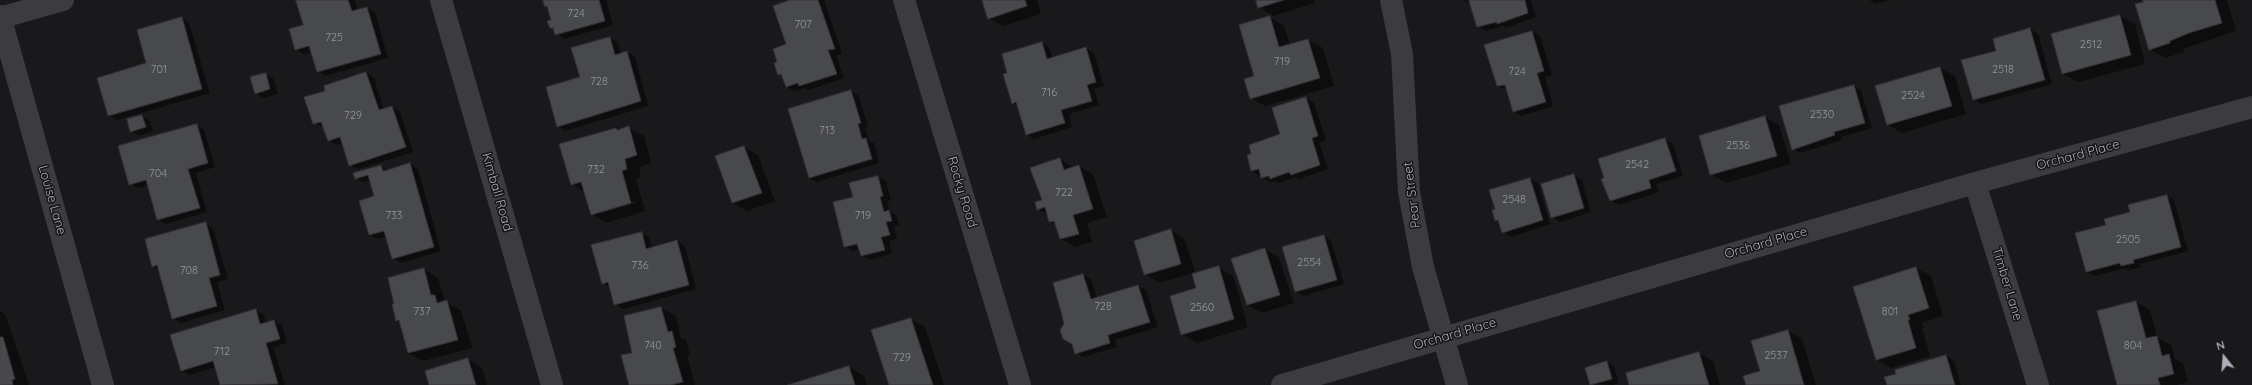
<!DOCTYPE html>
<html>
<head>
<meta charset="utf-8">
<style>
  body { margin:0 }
  #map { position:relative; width:2252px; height:385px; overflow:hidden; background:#19191b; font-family:Quicksand,sans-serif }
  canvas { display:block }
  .north { position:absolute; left:2204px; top:337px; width:40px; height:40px; -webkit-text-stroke:3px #141416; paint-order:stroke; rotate:343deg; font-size:11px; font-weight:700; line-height:16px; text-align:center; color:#adb0b9 }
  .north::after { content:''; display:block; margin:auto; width:14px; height:18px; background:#adb0b9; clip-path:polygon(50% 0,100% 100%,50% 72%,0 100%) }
</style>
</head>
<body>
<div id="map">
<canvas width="2252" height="385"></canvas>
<div class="north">N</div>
</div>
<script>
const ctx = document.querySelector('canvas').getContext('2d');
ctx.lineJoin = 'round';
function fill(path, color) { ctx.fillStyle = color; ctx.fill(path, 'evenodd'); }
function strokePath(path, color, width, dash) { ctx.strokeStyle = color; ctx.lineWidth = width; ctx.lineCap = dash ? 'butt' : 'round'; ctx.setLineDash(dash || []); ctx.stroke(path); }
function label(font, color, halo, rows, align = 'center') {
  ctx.font = font + ' Quicksand,sans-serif'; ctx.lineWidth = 3; ctx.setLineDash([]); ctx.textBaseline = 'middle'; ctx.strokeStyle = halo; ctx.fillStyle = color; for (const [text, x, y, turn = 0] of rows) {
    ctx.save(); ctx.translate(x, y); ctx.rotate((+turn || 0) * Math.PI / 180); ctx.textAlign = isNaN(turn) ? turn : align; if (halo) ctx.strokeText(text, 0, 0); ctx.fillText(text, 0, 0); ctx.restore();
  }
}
fill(new Path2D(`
  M297,0H355L358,10L367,8L375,12L388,58L325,76L317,71L312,52L304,54L296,49L304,25Z
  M542,0H606L613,25L564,39L551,28L552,21L544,1Z
  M793,0H824L842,53L836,55L844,78L808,90L804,88L794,91L787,87L783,77L779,74L778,62L787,45Z
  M983,0H1037L1041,14L1003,26L988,18Z
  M1257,0H1314L1315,3L1273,16L1259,7Z
  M1462,0H1531L1536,17L1506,28L1503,26L1486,31L1478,26L1472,5Z
  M1869,0H1891L1876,4Z
  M2144,0H2227L2236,31L2183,49L2184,52L2165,58L2150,49Z
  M2120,16L2135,24L2145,64L2078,82L2063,74L2052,35Z
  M1270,17L1284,26L1290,45L1308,40L1323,48L1334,86L1265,106L1251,98Z
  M182,18L189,23L210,93L117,120L109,116Z
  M2030,29L2038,34L2052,84L1981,104L1974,99L1998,51Z
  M1532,32L1540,36L1552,75L1545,77L1553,106L1521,116L1514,111L1507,90L1498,86L1486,45Z
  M610,38L618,43L621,54L627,52L635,57L648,106L565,131L558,126L581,78Z
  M1042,43L1049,47L1053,59L1086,48L1094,53L1104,86L1094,89L1099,105L1069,114L1072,127L1034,139L1026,134L1018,107L1012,103L1009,73Z
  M1940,68L1955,76L1966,114L1902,133L1887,124Z
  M366,73L374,78L384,110L392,107L400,111L413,152L358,169L350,165L343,143L336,145L329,140L324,127L314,123L326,91Z
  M265,74L273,78L278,94L263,98L256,93Z
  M1854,86L1861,90L1872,128L1841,137L1842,140L1800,153L1793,149Z
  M851,91L859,96L868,127L865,128L869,141L874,143L879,163L817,182L809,178Z
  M1306,98L1314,103L1326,140L1319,142L1328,169L1299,179L1295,177L1279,183L1275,181L1270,182L1252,171L1281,134Z
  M142,116L150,121L153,131L139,136L131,131Z
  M1765,117L1779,125L1791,164L1726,183L1711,174Z
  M197,125L204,130L215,167L196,173L207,212L166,224L158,219L148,185L138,188L130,184Z
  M629,128L644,136L651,163L639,167L641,177L636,179L645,211L606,223L592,214L585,192L572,184L616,129L619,131ZM636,201V203L601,213V211Z
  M1665,139L1673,144L1683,176L1656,184L1659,192L1619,205L1611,201L1602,179Z
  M744,147L758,155L775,201L747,211L733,203Z
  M1060,159L1074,168L1079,166L1093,174L1107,217L1087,223L1092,242L1075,247L1061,239L1057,225L1050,221L1048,215L1038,209Z
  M410,164L418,169L441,251L401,263L393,258L387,237L378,239L370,235L376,197L371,180L363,182L355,178L381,166L388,170Z
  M1574,175L1582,180L1591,212L1560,222L1552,217Z
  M878,177L886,181L891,200L887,201L890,212L897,216L899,225L894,226L897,239L889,241L892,254L870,260L862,255L860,249L853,251L845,246L854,197Z
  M1530,179L1538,183L1550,224L1511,237L1503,232L1500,223L1496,221Z
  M2167,196L2174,200L2188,251L2140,264L2141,267L2130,270L2126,268L2095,276L2087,272L2132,212Z
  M205,223L213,228L228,279L217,282L225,310L181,323L173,318L159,270L153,266Z
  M1171,230L1185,239L1195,272L1160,283L1145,274Z
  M641,233L649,237L652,248L677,241L685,246L696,289L623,309L615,304L610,288L603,283Z
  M1324,236L1331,240L1344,284L1304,296L1296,292Z
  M1265,249L1279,258L1294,303L1262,313L1247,305Z
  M1218,267L1233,276L1248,327L1197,343L1182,334L1197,288Z
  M1916,268L1931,276L1943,316L1922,323L1924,328H1922L1930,356L1891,368L1877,360Z
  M424,269L438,278L445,302L461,310L472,348L423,361L408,353L400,322L397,320L396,305Z
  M1083,275L1091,279L1097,299L1138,286L1146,290L1158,327L1115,340L1117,347L1083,357L1076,353L1065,325Z
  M2136,302L2150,310L2157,337L2171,345L2175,359L2183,364L2188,382L2176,385H2118Z
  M661,308L676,316L681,338L686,340L690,355L687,356L695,385H630L633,353Z
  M256,310L264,315L266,323L274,321L282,325L287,343L273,347L285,385H221L216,367L190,375L182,371Z
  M0,311L5,314L29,385H0Z
  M911,319L925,327L944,385H890Z
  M1788,331L1802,339L1816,385H1747L1761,372Z
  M1699,353L1713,361L1720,385H1630Z
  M1946,356L1954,361L1961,385H1888Z
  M468,359L482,368L487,385H430Z
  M1607,362L1614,367L1619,383L1613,385L1591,384Z
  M849,367L864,376L867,385H791Z`), '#0007');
const building = new Path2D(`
  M296,0H348L352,11L367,7L381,54L317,72L309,46L295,50L289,29L303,25Z
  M543,0H599L605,21L555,35L553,28H550L547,21L551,20L547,6L545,7Z
  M790,0H818L835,49L828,50L837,74L799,86L798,83L786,87L781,74L778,75L774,63L777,62L773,49L786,44L773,6Z
  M982,0H1025L1027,6L988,19Z
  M1256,0H1284L1258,8Z
  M1469,0H1525L1528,13L1497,24V22L1477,27Z
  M2143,0H2215L2222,23L2189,33L2170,41V43L2149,50L2135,4L2143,2Z
  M2120,15L2131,55L2062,74L2051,34Z
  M1270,16L1279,47L1308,39L1320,78L1250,99L1244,79L1254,76L1239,25Z
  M182,17L202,89L108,116L97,78L146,63L137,30Z
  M2030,28L2045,80L1973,100L1961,60L1996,51L1993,39Z
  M1532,31L1544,71L1537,73L1546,102L1513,112L1505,85L1497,86L1484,45Z
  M610,37L615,55L627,51L641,101L557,127L546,87L580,77L571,48Z
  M1042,42L1047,59L1086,47L1096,82L1087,85L1092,101L1061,110L1065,123L1026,135L1016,102L1012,104L1003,74L1007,73L1002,54Z
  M1940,67L1952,106L1887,125L1875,86Z
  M366,72L379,110L392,106L406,147L349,166L340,137L328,141L321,122L313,124L304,97L325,91L324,86Z
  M266,73L270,89L255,94L250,77Z
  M1854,85L1865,123L1834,132L1835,135L1792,150L1779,106Z
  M851,90L861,123L858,124L862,139L866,138L872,159L809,178L788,109Z
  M1306,97L1318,136L1312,138L1320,165L1291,175L1289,172L1270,179L1269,176L1261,178L1259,169L1251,171L1247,155L1251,154L1249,145L1280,134L1272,108Z
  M142,115L146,127L130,132L127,119Z
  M1765,116L1777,156L1710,175L1699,136Z
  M197,124L208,163L188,169L200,208L157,220L146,180L129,185L118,146Z
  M629,126L637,155L625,159L627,169L622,171L631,203L591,215L581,182L571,185L559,144L616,128L617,130Z
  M1665,138L1676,171L1649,180L1651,188L1610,201L1601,179L1604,178L1598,159Z
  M744,146L762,193L732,203L715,156Z
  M1060,158L1064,170L1079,165L1093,209L1073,215L1079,234L1060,239L1054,221L1049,222L1045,207L1037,210L1035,202L1042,200L1030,168Z
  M410,163L434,247L392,259L384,231L369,235L359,201L374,196L368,175L355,179L353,173L381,165L383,171Z
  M1574,174L1584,208L1551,218L1541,184Z
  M878,176L883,196L880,197L884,212L889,210L892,221L886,222L890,235L881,237L885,250L861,256L857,244L844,247L833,202L853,197L849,183Z
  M1530,178L1543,220L1502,233L1498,220L1495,221L1492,210L1495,209L1489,190Z
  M2167,195L2181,247L2133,260L2134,263L2121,266L2120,263L2086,272L2075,233L2106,225L2104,219L2130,212L2128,205Z
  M206,222L220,275L209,278L217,306L172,319L157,265L152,267L145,239Z
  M1171,229L1181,264L1144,275L1134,241Z
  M642,232L646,249L677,240L689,285L614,305L608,282L602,284L591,245Z
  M1324,235L1337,280L1295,292L1282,247Z
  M1265,248L1280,295L1247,305L1231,259Z
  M1219,266L1234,319L1181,335L1170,296L1196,288L1192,274Z
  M1916,267L1929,308L1908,315L1910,320H1908L1916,348L1876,360L1853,287Z
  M424,268L431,295H435L437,303L447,300L458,340L408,353L399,320L396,321L392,304H394L388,278Z
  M1083,274L1091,299L1138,285L1150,322L1108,335L1110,343L1075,354L1072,344L1063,339L1060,330L1064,324L1062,315L1053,283Z
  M2136,301L2146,338L2157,336L2162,356L2169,354L2174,374L2158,378L2160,385H2117L2097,311Z
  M661,307L668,332L672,331L676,347L673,348L683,382L671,385H629L621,355L632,353L624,316Z
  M256,309L260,324L274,320L280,339L266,343L278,384L220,385L213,361L181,371L170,335Z
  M911,318L933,385H889L871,330Z
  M1788,330L1804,385H1746L1743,376L1760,371L1751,341Z
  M0,337H3L15,379L12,380L13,385H0Z
  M1699,352L1709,385H1629L1626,373Z
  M1946,355L1955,385H1887L1884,377L1896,374L1895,370Z
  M468,358L476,385H429L425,371Z
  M1607,361L1612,379L1590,385L1585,368Z
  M849,366L855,385H788Z`);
fill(building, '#48494d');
strokePath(building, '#343337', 1);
strokePath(new Path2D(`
  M441,0L552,385
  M904,0L1020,385
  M1391,0L1402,54L1409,192L1423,267L1457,385
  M0,16L103,385
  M0,18L63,0
  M1975,183L2038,385
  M1282,385L1975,183L2252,107`), '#3b3b40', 22);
label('11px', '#94969e', null, [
  ["724",576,14],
  ["707",803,25],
  ["725",334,38],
  ["2512",2091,45],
  ["719",1282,62],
  ["701",159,70],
  ["2518",2003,70],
  ["724",1517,72],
  ["728",599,82],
  ["716",1049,93],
  ["2524",1913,96],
  ["2530",1822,115],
  ["729",353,116],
  ["713",827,131],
  ["2536",1738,146],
  ["2542",1637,165],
  ["732",596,170],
  ["704",158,174],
  ["722",1064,193],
  ["2548",1514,200],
  ["733",394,216],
  ["719",863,216],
  ["2505",2128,240],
  ["2554",1309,263],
  ["736",640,266],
  ["708",189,271],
  ["728",1103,307],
  ["2560",1202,308],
  ["737",422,312],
  ["801",1890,312],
  ["740",653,346],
  ["804",2133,346],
  ["712",222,352],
  ["2537",1776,356],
  ["729",902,358]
]);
label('13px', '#adb0b9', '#141416', [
  ["Orchard Place",2078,155,-15],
  ["Kimball Road",497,192,74],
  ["Rocky Road",962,192,73],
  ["Pear Street",1412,195,-97],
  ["Louise Lane",52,200,74],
  ["Orchard Place",1766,243,-16],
  ["Timber Lane",2007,284,73],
  ["Orchard Place",1455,334,-16]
]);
</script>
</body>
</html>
